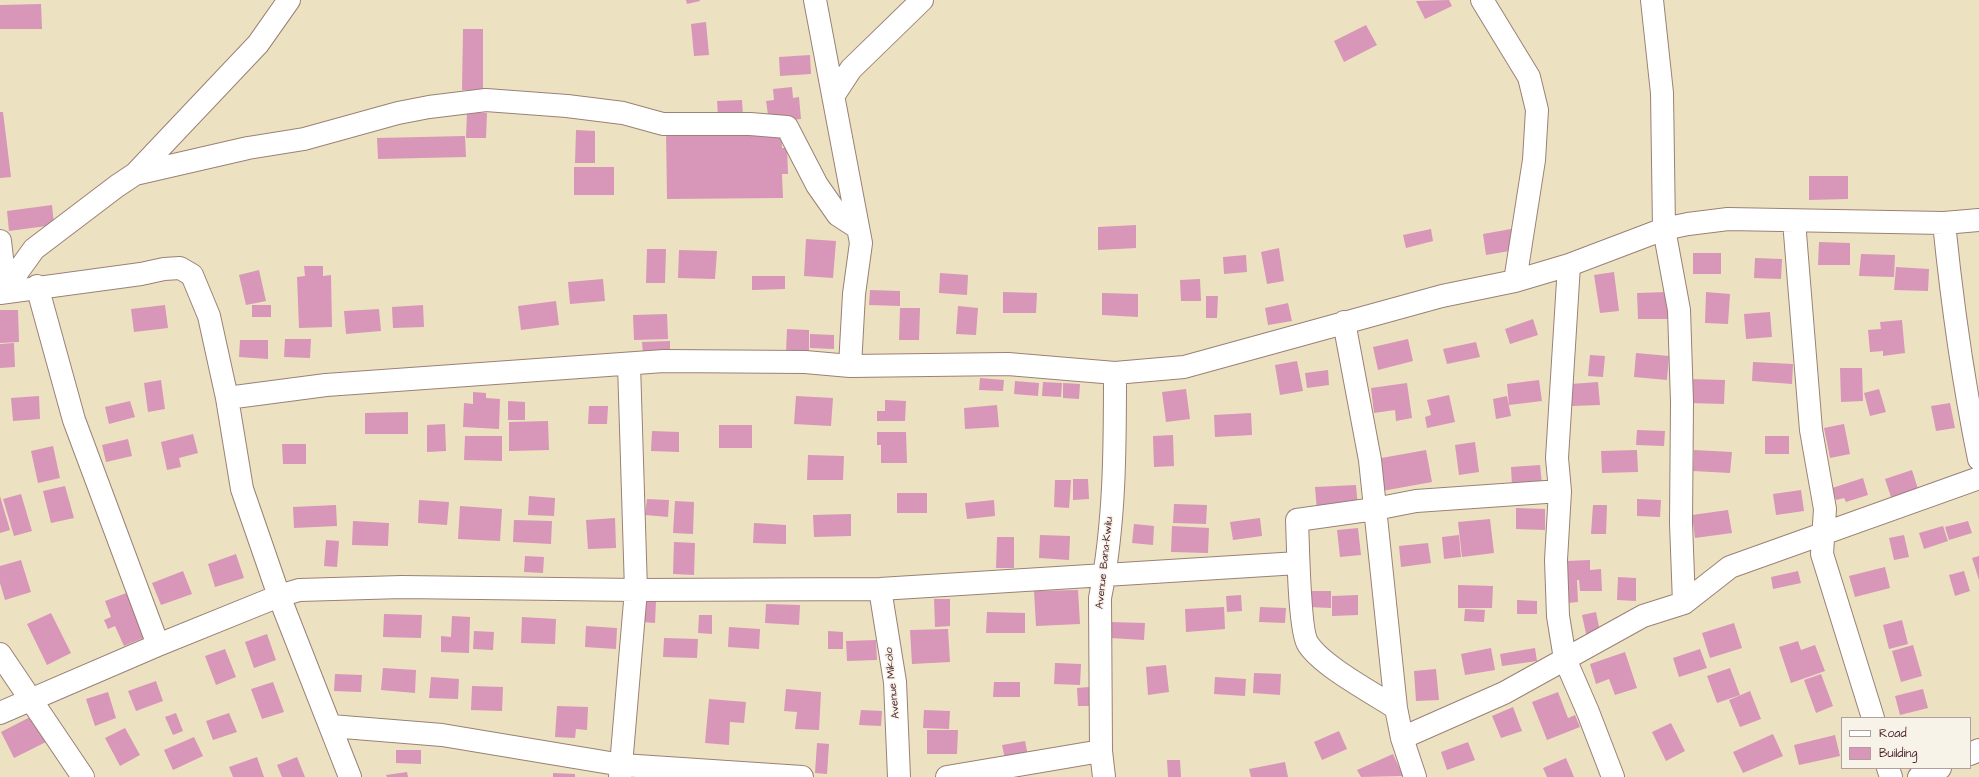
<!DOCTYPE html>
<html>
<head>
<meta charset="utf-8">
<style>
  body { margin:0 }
  #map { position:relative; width:1979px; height:777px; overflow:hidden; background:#ece2c1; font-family:"Architects Daughter",sans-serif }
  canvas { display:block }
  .legend { position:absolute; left:1841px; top:717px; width:130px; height:52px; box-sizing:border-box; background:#f7f3e8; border:1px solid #b29e9c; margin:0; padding:5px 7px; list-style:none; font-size:12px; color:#4a1f2b }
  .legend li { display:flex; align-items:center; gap:8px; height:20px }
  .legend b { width:20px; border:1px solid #b29e9c }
</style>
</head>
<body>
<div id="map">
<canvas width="1979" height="777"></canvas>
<ul class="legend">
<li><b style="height:5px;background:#fff"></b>Road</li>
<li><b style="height:11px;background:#d896b8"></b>Building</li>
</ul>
</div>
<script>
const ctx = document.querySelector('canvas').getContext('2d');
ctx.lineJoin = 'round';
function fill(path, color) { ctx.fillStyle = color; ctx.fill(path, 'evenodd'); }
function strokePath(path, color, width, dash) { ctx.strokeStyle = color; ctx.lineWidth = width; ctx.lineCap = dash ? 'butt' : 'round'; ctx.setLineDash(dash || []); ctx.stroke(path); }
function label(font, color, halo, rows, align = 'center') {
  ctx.font = font + ' "Architects Daughter",sans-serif'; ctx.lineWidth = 3; ctx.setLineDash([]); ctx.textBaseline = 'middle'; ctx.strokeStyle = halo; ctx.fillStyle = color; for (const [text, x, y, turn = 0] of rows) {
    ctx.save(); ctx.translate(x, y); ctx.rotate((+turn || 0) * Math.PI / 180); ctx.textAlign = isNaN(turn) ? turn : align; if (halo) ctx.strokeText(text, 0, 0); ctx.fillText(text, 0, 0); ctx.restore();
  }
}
fill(new Path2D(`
  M686,0H700V1L687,4Z
  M1449,0L1452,6L1425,19L1416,1Z
  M41,4L42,29H0V5Z
  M706,22L709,55L694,56L691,24Z
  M1366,25L1377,45L1344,62L1334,41Z
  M463,29H483V90H462Z
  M810,55L811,74L780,76L779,57Z
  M792,87L793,98L799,97L801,119L769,122L766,101L774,100L773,89Z
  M742,100L743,116L718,117L717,101Z
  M0,112H3L11,177L0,178Z
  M467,112L487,113L486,138H466Z
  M781,127L782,148H787L788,174H782L783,198L667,199L666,129Z
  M576,130L595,131V163H575Z
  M465,136L466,157L378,159L377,138Z
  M574,167H614V195H574Z
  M1809,176H1848V199L1809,200Z
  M52,205L54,225L9,231L7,211Z
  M1136,225V248L1098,250V227Z
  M1431,229L1433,241L1406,248L1403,235Z
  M1511,229L1515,250L1486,255L1483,234Z
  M806,239L836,241L833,278L804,276Z
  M1819,242L1850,243V265H1818Z
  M1279,248L1284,281L1267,284L1261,252Z
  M647,249H666L665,283H646Z
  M679,250L717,251L715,279L678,278Z
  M1693,253H1721V274H1693Z
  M1861,254L1895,255L1894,277L1859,276Z
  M1246,255L1247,272L1224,274L1223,257Z
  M1755,258L1782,259L1781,279L1754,278Z
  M304,266H323V276L331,275L332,327L299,328L297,277L305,276Z
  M1896,267L1929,269L1928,291L1894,290Z
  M259,270L266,301L246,305L239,275Z
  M1614,272L1619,311L1600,313L1594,275Z
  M940,273L968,275L967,295L939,293Z
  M752,276H785V289L752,290Z
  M603,279L605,301L570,304L568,282Z
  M1200,279L1201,301H1181L1180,280Z
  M870,290L900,291V306L869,305Z
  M1003,292L1037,293L1036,313H1003Z
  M1667,292L1668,319H1638L1637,293Z
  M1706,292L1730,294L1728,324L1705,323Z
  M1102,293L1138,294V317L1102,315Z
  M1206,296H1218L1217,318H1206Z
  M556,301L559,325L521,330L518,306Z
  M1288,303L1292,321L1268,325L1265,308Z
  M165,305L168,328L134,332L131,309Z
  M252,305H271V317H252Z
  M423,305L424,327L393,328L392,307Z
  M958,306L978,308L976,335L956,334Z
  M900,308H920L919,340H899Z
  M379,309L381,331L346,334L344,311Z
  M0,310H18L19,342L0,343Z
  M1770,312L1772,337L1746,339L1744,314Z
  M667,314L668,339L634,340L633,315Z
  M1533,319L1538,335L1510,344L1505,329Z
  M1902,320L1905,353L1883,356V351L1870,352L1868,330L1881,329L1880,322Z
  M787,329L809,330V353L786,352Z
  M810,334L834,335V349L810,348Z
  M285,339H311L310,358L284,357Z
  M1408,339L1413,361L1378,370L1373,347Z
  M240,340H268V359L239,357Z
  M670,341V353L643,354L642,342Z
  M1476,342L1480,357L1447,364L1443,349Z
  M14,343L15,367L0,368V344Z
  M1636,353L1669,356L1667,380L1634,377Z
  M1590,355L1605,356L1603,377L1588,376Z
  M1297,361L1303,391L1280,395L1275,365Z
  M1753,362L1793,364L1792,384L1752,381Z
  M1840,368H1862L1863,401L1841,402Z
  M1328,370L1329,385L1307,388L1305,373Z
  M980,378L1004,380L1003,391L979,390Z
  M1689,379L1725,380L1724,404L1689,403Z
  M161,380L165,409L148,412L144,383Z
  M1539,380L1542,401L1509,405L1507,384Z
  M1015,381L1039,383L1038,396L1014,394Z
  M1043,382L1062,383L1061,397L1042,396Z
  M1598,382L1600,405L1572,406L1571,384Z
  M1063,383L1080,384L1079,399L1063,398Z
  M1407,383L1412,418L1396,421L1395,410L1374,413L1371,388Z
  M1186,389L1190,419L1166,422L1162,392Z
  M1879,389L1886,412L1870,416L1864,393Z
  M473,392L486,393V398L500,399L499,429L463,427L464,403L473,404Z
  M1449,395L1455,422L1427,428L1425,417L1431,415L1427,400Z
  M39,396L40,419L13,421L11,398Z
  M796,396L833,398L831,426L794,424Z
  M1507,396L1511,416L1496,419L1493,399Z
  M885,400L906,401L905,421H877V411H885Z
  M130,401L135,417L109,424L105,407Z
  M508,401L525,402V420H508Z
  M1950,403L1955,428L1936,431L1931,406Z
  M997,405L999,427L965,429L964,408Z
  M589,406H608L607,424H588Z
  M408,412V434H365V413Z
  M1251,413L1252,435L1215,437L1214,415Z
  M548,421L549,450L509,451V422Z
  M445,424L446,451L427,452V425Z
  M1844,424L1850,454L1830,458L1824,428Z
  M719,425H752V448H719Z
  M1637,430L1665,431L1664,446L1636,445Z
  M652,431L679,432V452L651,451Z
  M877,432H906L907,463H881V445H877Z
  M193,434L198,453L179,458L181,467L167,470L161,442Z
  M1173,435L1174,466L1154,467L1153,436Z
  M465,436H502V461L464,460Z
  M1765,436H1789V454H1765Z
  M128,439L132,456L106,462L102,445Z
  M1475,442L1479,472L1459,475L1455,445Z
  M282,444H306V464H283Z
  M53,446L60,478L38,483L31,451Z
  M1426,450L1432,482L1382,491L1376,459Z
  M1637,450L1638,472L1602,473L1601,451Z
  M1694,450L1732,452L1730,473L1693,471Z
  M808,455L844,456L843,480H807Z
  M1540,465L1542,484L1512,486L1511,467Z
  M1912,470L1918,489L1891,497L1885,479Z
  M1863,478L1868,495L1846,502L1844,498L1836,500L1832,488Z
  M1073,479H1088L1089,499L1073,500Z
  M1055,480H1071L1069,508L1054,507Z
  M1356,485L1358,508L1317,511L1315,487Z
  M65,486L74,518L51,523L43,491Z
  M1801,490L1804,511L1776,515L1773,494Z
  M897,493H927V513H897Z
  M21,494L32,531L14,536L3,499Z
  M0,496L10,530L0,533Z
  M529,496L555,498L554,516L528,515Z
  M647,499L669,500L668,517L645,515Z
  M1637,499L1661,500L1660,517L1637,516Z
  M419,500L449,502L447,525L418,523Z
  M994,500L995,516L967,519L965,503Z
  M675,501L694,502L693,534L673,533Z
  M1174,504L1207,505L1206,524L1173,523Z
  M336,505L337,526L294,528L293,507Z
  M1593,505H1607L1606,534H1591Z
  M460,506L502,509L500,541L458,539Z
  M1516,508L1545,509V530L1516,529Z
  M1728,510L1732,533L1695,538L1692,515Z
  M851,514V536L814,537L813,515Z
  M615,518L616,548L588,549L586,520Z
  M1260,518L1262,536L1233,540L1230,522Z
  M1490,519L1494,553L1462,557L1458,522Z
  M514,520L552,521L551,544L513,542Z
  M353,521L389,523L388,546L352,545Z
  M1968,521L1972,533L1949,540L1945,527Z
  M754,523L786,525V544L753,543Z
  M1134,524L1154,526L1153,545L1132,543Z
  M1172,526L1209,528L1208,553L1171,552Z
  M1943,526L1948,541L1924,549L1919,533Z
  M1358,528L1361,555L1340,557L1337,530Z
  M1040,535L1070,536L1069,560L1039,558Z
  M1459,535L1461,557L1444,559L1442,537Z
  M1904,535L1909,557L1894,560L1889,538Z
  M997,537H1014V568H996Z
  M326,540L339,541L337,567L324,566Z
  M674,542L695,543L694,575L673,574Z
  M1428,543L1431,563L1401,567L1399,546Z
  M236,554L244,578L215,587L208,564Z
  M525,556L544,557L543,573L524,572Z
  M1979,556V580L1972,558Z
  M21,560L31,592L5,600L0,583V566Z
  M1590,560V570L1601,569L1602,591H1580L1579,580H1577L1578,602L1567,603L1566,561Z
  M1885,567L1890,588L1855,597L1849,576Z
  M183,571L192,594L161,605L152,583Z
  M1798,571L1801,583L1773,589L1771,577Z
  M1964,571L1970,591L1955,596L1949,575Z
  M1618,577L1636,578V601L1617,600Z
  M1458,585L1493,586L1492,608H1458Z
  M1078,590L1080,624L1036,626L1034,591Z
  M1308,591H1331V608L1308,607Z
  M129,592L148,636L124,646L115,626L108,629L104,620L111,617L105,601Z
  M1241,595L1242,611L1227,612L1226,596Z
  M1358,595V615L1332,616V596Z
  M934,599H950V626L935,627Z
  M643,600L656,601L655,623L642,622Z
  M1517,600L1537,601V614H1517Z
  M766,604L800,605L799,625L765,623Z
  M1224,607L1225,629L1186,632L1185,609Z
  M1260,607L1286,608L1285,623L1259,622Z
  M1465,609L1485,610L1484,622L1464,621Z
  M987,612L1025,613V633H986Z
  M1596,612L1601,636L1587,638L1582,615Z
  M51,613L71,653L47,665L27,624Z
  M384,614L422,615L421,638L383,637Z
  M699,615H712V634L698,633Z
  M452,616L470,617L469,653L441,652V636L451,637Z
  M522,617L556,619L555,644L521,643Z
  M1902,620L1908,644L1889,649L1883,625Z
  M1110,622L1145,623L1144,640L1110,638Z
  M1734,623L1742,648L1710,658L1702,633Z
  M586,626L617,628L616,649L585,647Z
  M729,627L760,629L759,649L728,647Z
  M948,629L950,662L912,664L910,630Z
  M474,631L494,632L493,650L473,649Z
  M828,631L843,632V649H828Z
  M267,634L276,660L254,668L245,642Z
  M664,638L698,639L697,658L663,657Z
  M876,640L877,660L847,661L846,641Z
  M1798,641L1801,650L1815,645L1825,671L1791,683L1779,647Z
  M1913,645L1922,676L1901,682L1892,651Z
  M1491,648L1495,670L1465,675L1461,654Z
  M1535,648L1537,661L1502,666L1500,654Z
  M225,649L236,677L216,685L205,656Z
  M1700,649L1707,668L1679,677L1673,658Z
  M1625,652L1637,688L1615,695L1609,679L1596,684L1590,664Z
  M1055,663L1081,664L1080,685L1054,684Z
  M1166,665L1169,692L1148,695L1146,667Z
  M383,668L416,670L415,693L381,690Z
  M1730,668L1740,695L1717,703L1707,676Z
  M1436,669L1439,700L1416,701L1414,671Z
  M1254,673L1281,674L1280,695L1253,693Z
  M335,674L362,675L361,692L334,691Z
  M1821,674L1833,706L1816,713L1804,680Z
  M431,677L459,679L458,699L429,698Z
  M1215,677L1246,679L1245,696L1214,694Z
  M156,681L163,701L136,711L128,691Z
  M273,682L284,712L262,719L251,689Z
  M994,682H1020V697H993Z
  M472,686L503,687L502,711L471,710Z
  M1089,687V706H1078L1077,688Z
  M786,689L821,692L819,730L795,729L797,712L784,711Z
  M1923,689L1928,708L1900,715L1895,696Z
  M1750,691L1761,719L1740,727L1729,700Z
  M108,692L116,718L95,726L86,699Z
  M1558,692L1568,718L1575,715L1580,727L1547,740L1532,702Z
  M709,699L746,702L744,723L730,722L729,745L705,743Z
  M557,706L588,707L587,730L576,729L575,738L555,737Z
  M1513,707L1522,731L1501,738L1492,716Z
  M861,710L882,711L881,726L859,725Z
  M924,710L950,711L949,729L923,728Z
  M176,713L183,731L173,735L165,717Z
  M229,713L237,732L213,740L206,721Z
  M32,716L46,742L14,758L1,732Z
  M1671,723L1685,751L1666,761L1652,732Z
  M125,728L140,755L120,766L105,738Z
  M927,730H958L957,754H927Z
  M1339,731L1347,749L1322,760L1314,742Z
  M1773,734L1783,756L1743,773L1733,752Z
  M1835,735L1840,756L1799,765L1794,745Z
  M194,737L203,756L173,770L164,750Z
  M1025,741L1028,756L1005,759L1002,745Z
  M1468,742L1475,760L1447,770L1441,752Z
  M817,743L829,744L827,774L815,773Z
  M396,750H421V764L396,763Z
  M1393,754L1403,776L1361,777L1357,770Z
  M257,757L264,777H233L229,767Z
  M297,757L305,777H282L277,765Z
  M1566,758L1574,777H1547L1543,768Z
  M1167,760H1180L1181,777H1168Z
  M1285,762L1288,777H1251L1249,769Z
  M407,772L408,777H387L386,775Z
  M553,773L575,774V777H553Z`), '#d896b8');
const minor = new Path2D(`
  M815,0L861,243L854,294L850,366
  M1482,0L1529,77L1537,110L1534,160L1515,281
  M1652,0L1662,93L1664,229L1679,310L1682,402L1681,523L1684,603
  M834,95L851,69L922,0
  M135,174L248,148L304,139L398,113L429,107L486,100L567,106L623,113L663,124H750L787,127L817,185L838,215L858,228
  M1794,221L1811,430L1825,509L1822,554L1873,718
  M1944,223C1952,302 1963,381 1979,459
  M0,241L6,292
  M1569,265L1557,458L1560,491L1556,560L1558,616L1565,659L1588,712L1613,777
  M37,286L74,420L158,645
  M6,292L16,274L34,249L117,186L135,174L258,44L289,0
  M0,293L141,274L164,269L180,268L192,275L209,316L227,398L242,489L279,596L350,777
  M1344,322L1370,460L1396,708L1402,738L1415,777
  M227,398L326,385L664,361L805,362L850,366L1008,364L1115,373L1184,367L1442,296L1515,281L1569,265L1664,229L1688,224L1728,219L1944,223L1979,220
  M880,589L895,682L899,777
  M0,654L83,777
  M1396,708C1373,693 1322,666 1308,644C1299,631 1298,541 1297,520L1375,509L1416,501L1560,491
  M0,713L158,645L279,596L299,590L402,587L636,590L880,589L1298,563
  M331,726L442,735L622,765L802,777
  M1402,738L1504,693L1643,616L1684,603L1730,567L1979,478
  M1970,754L1979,750
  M1888,768L1891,777
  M620,777L636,590L629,364
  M947,777L1101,751
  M1104,777L1101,751L1100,598C1115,524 1115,448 1115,373
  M1919,777L1940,768`);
strokePath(minor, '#9b8076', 24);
strokePath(minor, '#fff', 22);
label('11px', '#4a1f2b', '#f7f3e8', [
  ["Avenue Bana-Kwilu",1105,563,-84],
  ["Avenue Mikolo",893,683,-96]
]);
</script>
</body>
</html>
